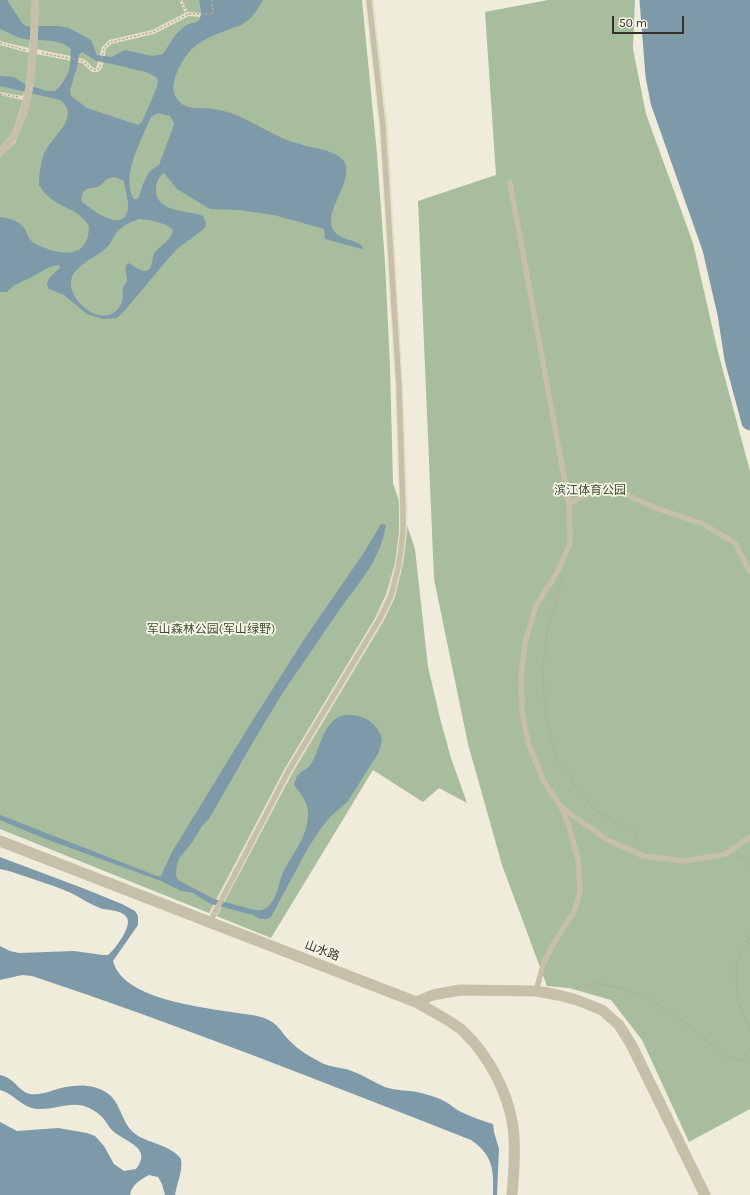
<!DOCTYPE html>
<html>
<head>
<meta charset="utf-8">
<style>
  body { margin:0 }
  #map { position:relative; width:750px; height:1195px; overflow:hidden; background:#efecdc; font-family:Karla,sans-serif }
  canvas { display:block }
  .scale { position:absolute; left:612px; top:16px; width:72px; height:18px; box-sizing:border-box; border:2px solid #342f28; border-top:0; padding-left:5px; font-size:12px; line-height:14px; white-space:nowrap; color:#342f28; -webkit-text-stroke:3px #f7f5e8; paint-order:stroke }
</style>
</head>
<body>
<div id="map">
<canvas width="750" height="1195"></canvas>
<div class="scale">50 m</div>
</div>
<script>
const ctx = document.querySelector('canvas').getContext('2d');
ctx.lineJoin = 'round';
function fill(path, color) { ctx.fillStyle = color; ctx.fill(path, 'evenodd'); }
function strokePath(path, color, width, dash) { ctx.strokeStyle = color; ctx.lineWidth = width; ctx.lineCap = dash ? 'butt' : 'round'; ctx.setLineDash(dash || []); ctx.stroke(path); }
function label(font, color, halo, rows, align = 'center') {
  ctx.font = font + ' Karla,"Noto Sans SC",sans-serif'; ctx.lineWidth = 3.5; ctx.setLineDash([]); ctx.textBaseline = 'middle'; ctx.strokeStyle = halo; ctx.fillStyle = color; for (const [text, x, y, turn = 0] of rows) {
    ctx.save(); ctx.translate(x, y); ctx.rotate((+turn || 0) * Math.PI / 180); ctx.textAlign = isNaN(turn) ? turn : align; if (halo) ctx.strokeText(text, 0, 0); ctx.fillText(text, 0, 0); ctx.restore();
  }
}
fill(new Path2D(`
  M0,0H362L377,154L385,263L390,366L393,483L415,549L428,667L441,722L451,758L467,803L439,788L423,802L373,770L271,938L0,829Z
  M548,0H635L633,49L646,114L693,243L718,352L750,471V1109L689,1142L642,1040L611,1000L569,988L547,986L502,865L468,744L434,579L418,201L496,175L485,12Z`), '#a8bc9e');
fill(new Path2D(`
  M179,0H182L188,12L200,13L214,0L200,17L189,16L154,34L111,44L106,49L102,68L98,72H92L82,63L36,54L25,119L15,143L0,157V148L13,131L23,100L0,95V92L23,96L27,77L29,53L0,45V41L29,48L31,23L37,49L84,59L94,68H96L102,47L109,40L152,30L185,13Z
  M365,0H374L388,127L403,387L408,510L407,532L403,564L395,597L383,622L293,772L217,916L209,913L285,768L375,618L386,594L395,563L399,532V510L395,387L379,128Z`), '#e5e1c5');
fill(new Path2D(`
  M0,0H7L22,23L26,26H59L69,28L91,40L97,55L112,57L125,50L152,56L163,54C170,44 177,29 189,24C192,22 196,24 198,21C203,17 200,6 199,0H263C258,8 254,16 246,22C242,25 236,27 230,29C210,36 193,43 182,62C176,73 169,88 177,99C185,111 201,107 213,109C238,112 258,127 280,137C288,141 297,143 306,146C318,149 332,150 342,159C357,173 330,204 331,221C331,242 359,238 363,248L362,249L358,248L325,239L324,229L274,215L239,210L210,209L177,189L164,173C159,176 156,182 156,189C155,213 188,210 203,216L206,223L205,228L177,249L167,260L127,308L117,318L103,319L87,314L64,295L49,289L47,285C48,277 54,273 60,268L59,265C48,266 41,272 32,277C22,282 14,284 7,292H0V217C10,218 21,221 26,231C28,236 29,240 34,243C46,250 72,259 83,246C88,240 89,233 89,226C76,207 65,210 50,198C45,194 42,190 39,185C39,176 40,166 43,157C49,137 83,118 60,100L0,86V76L14,77L25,84L47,91H55L62,84L68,73L70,66L71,49C58,37 36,42 20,38C13,36 7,31 0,29ZM82,52L96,61L112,64L146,72L156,77L158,81L157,87L142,122L138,125L87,108L71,96L70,90L77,67L79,55ZM158,113L170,116L174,123V125L159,165C145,171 143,186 138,199H134C120,179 141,141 149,121L151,117ZM115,177L124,181C125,190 129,201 128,209C123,235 92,209 82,202L81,200C83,183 94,191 101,185C107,180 105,178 115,177ZM139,219C150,220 165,222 173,230C171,241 162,244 155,252C151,257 154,269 146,271C141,272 133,265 129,263L126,265C124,270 127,275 127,280C127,283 124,285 123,288C122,295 124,300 120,306C104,333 59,297 74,273C82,262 96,257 106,248C110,245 112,240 114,236C120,227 129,222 139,219Z
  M648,0H750V422L733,359L726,314L711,249L659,102L654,76Z
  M381,524L386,525C380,562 358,583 338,612C321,636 305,661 288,685C260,728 235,774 209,819L202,826L191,844L180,857L177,864L176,875L178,880L214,899L254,910C258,910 262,911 266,908C278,900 278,882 284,870C295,851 309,834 308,811C307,801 300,793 294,785C295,782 296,779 297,776C301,771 308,769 311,764C320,750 321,731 334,720C348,708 377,718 381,737C383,742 380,747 379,752L348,801L330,817L319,831L308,848L271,917L267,919H260L253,915L211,904L193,893L181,891L161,881L43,838L0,820V815L157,876H161L172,852L251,723L305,638L365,551Z
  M0,857L85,889L122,904L135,911L138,916V925L113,961C124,1004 221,1009 257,1016C279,1021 279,1031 292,1043C300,1051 311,1057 320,1062C329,1067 339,1067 349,1070C362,1074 373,1082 385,1087C396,1091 409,1090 421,1093C428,1095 437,1097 444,1101C450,1104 455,1109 461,1112C472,1117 482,1121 493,1124L494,1132L499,1149L497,1195H493C494,1170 493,1155 471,1140C325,1083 180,1025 32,976L22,975L0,980V946L10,951L19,953L74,951L103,955H108C115,949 132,927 127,918C122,909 108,911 100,908C89,904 80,897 69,892C50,884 29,878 9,871L0,869Z
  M0,1075C15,1078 19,1092 30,1094C37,1095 45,1093 51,1091C69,1085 91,1082 107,1093C121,1102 121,1122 134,1133C148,1144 170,1144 181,1159C183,1171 177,1183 175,1195H165L162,1184L158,1177L149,1175C140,1180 132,1184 130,1195H0V1122L17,1131L58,1128L87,1133L95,1136L104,1146L114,1164L124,1171L136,1169C153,1148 126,1142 114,1132C110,1129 109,1126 106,1122C102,1115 93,1109 84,1106C66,1101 46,1114 29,1107C19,1103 10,1092 0,1090Z`), '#7e9aa9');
strokePath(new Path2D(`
  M648,0L654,76L659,102L711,249L726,314L733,359L750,422`), '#7e9aa9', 17);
strokePath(new Path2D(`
  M180,0L188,15
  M0,43L25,50
  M42,53L83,61L93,70H97L100,67L104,48L110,42L153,32L188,14H213L212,0
  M0,94L19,97
  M563,578L547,631L543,669L545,711L555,755L572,781L595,810L635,832L639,845
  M736,857L743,859L750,865
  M750,933L736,966L737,1000L750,1029
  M576,988L595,983L611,986L646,997L679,1018L727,1057L744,1060L750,1048`), '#b1aa94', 1.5, [2, 2]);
strokePath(new Path2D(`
  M510,183L569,504L570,543L559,569L536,606L525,643L521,677L522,713L529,745L543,780L561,807L569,826L578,860L580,892L574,912L555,941L544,962L536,991
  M569,504L595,489L620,492L656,508L703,524L735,543L750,572
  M561,807L606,839L643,856L684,861L726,854L750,837
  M210,922L289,770L379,620L391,596L399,564L403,532V510L399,387L383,127L369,0`), '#c6bfa9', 5.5);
strokePath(new Path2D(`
  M0,152C35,126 34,40 35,0`), '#c6bfa9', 8);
strokePath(new Path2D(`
  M416,1002L433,995L460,990L536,991L558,995L577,1000L602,1010L619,1025L631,1044L705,1195`), '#c6bfa9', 11);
strokePath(new Path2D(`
  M0,841L416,1002C429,1010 452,1021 463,1031C489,1056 508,1092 513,1127C516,1149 514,1173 512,1195`), '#c6bfa9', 11);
label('12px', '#394f2f', '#f7f5e8', [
  ["滨江体育公园",590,491],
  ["军山森林公园(军山绿野)",211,630]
]);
label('12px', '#342f28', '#f7f5e8', [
  ["山水路",322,951,21]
]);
</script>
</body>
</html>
